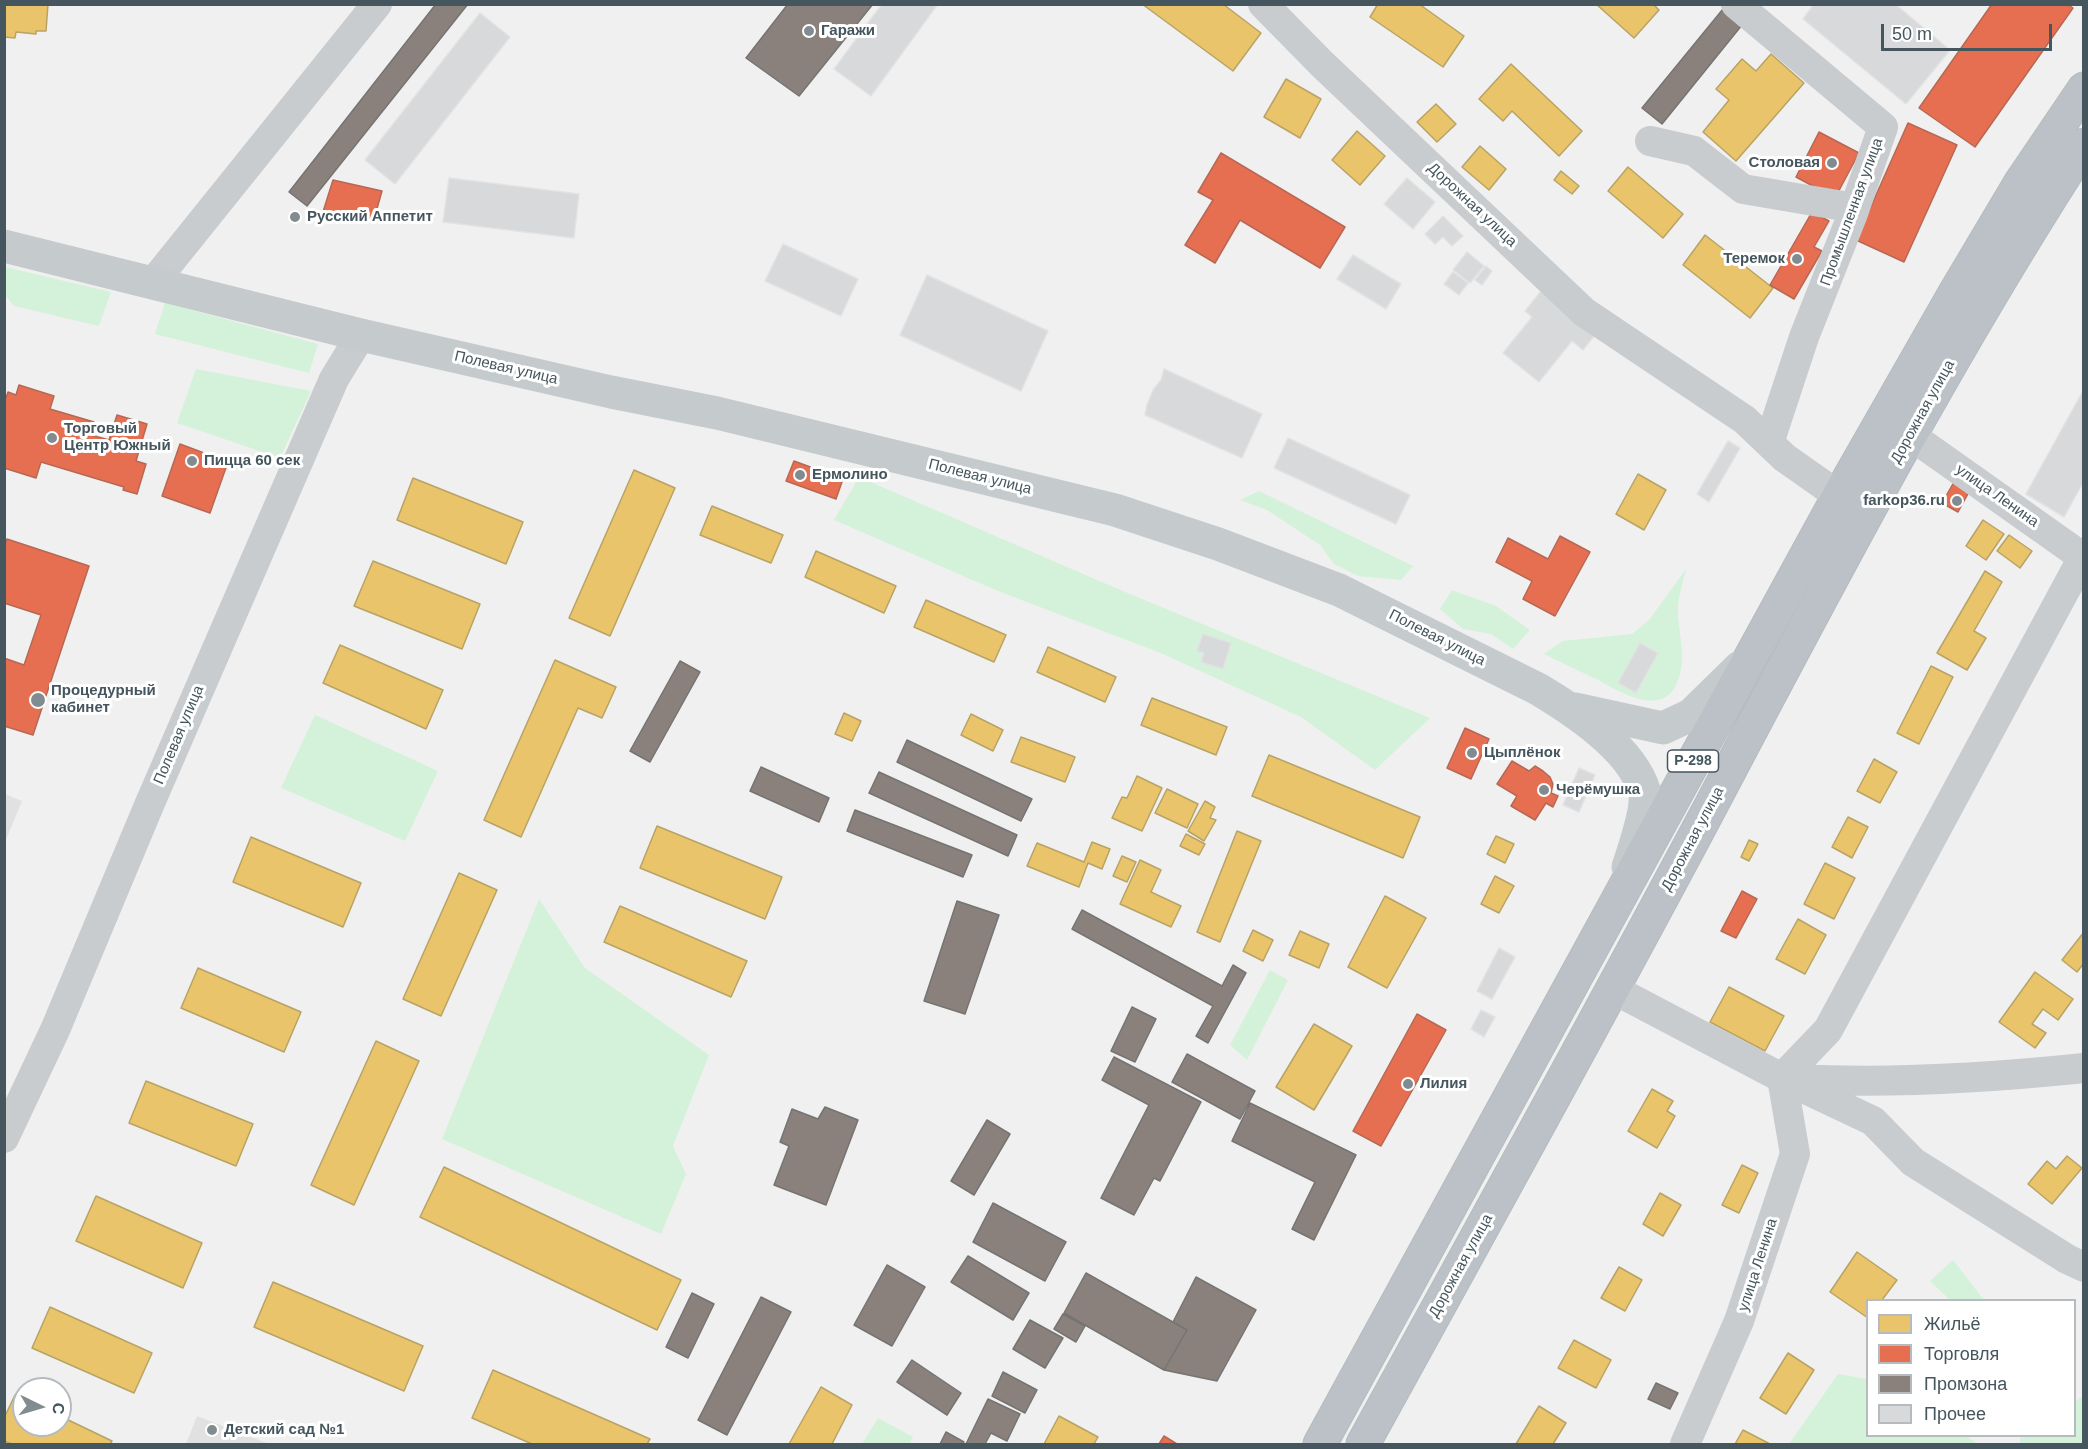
<!DOCTYPE html>
<html>
<head>
<meta charset="utf-8">
<style>
  body { margin:0 }
  #map { position:relative; width:2088px; height:1449px; overflow:hidden; background:#f1f0f0; font-family:Helvetica,sans-serif }
  canvas { display:block }
  .frame { position:absolute; inset:0; border:6px solid #45565e; pointer-events:none }
  .legend { position:absolute; left:1866px; top:1299px; width:210px; height:138px; box-sizing:border-box; background:#fff; border:2px solid #b5bbbf; margin:0; padding:8px 10px; list-style:none; font-size:18px; color:#45565e }
  .legend li { display:flex; align-items:center; gap:12px; height:30px }
  .legend b { width:30px; border:2px solid #b5bbbf }
  .north { position:absolute; left:12px; top:1377px; width:60px; height:60px; box-sizing:border-box; background:#fff; border:2px solid #b5bbbf; border-radius:50%; rotate:95deg; font-size:16px; font-weight:700; line-height:24px; text-align:center; color:#45565e }
  .north::after { content:''; display:block; margin:auto; width:21px; height:27px; background:#818c91; clip-path:polygon(50% 0,100% 100%,50% 72%,0 100%) }
  .scale { position:absolute; left:1881px; top:24px; width:171px; height:27px; box-sizing:border-box; border:3px solid #45565e; border-top:0; padding-left:8px; font-size:18px; line-height:21px; white-space:nowrap; color:#45565e; -webkit-text-stroke:4px #fff; paint-order:stroke }
</style>
</head>
<body>
<div id="map">
<canvas width="2088" height="1449"></canvas>
<div class="frame"></div>
<ul class="legend">
<li><b style="height:16px;background:#e9c46a"></b>Жильё</li>
<li><b style="height:16px;background:#e76f51"></b>Торговля</li>
<li><b style="height:16px;background:#8a817c"></b>Промзона</li>
<li><b style="height:16px;background:#d7d9da"></b>Прочее</li>
</ul>
<div class="north">С</div>
<div class="scale">50 m</div>
</div>
<script>
const ctx = document.querySelector('canvas').getContext('2d');
ctx.lineJoin = 'round';
function fill(path, color) { ctx.fillStyle = color; ctx.fill(path, 'evenodd'); }
function strokePath(path, color, width, dash) { ctx.strokeStyle = color; ctx.lineWidth = width; ctx.lineCap = dash ? 'butt' : 'round'; ctx.setLineDash(dash || []); ctx.stroke(path); }
function label(font, color, halo, rows, align = 'center') {
  ctx.font = font + ' Helvetica,sans-serif'; ctx.lineWidth = 6; ctx.setLineDash([]); ctx.textBaseline = 'middle'; ctx.strokeStyle = halo; ctx.fillStyle = color; for (const [text, x, y, turn = 0] of rows) {
    ctx.save(); ctx.translate(x, y); ctx.rotate((+turn || 0) * Math.PI / 180); ctx.textAlign = isNaN(turn) ? turn : align; if (halo) ctx.strokeText(text, 0, 0); ctx.fillText(text, 0, 0); ctx.restore();
  }
}
fill(new Path2D(`
  M5,794L22,801L5,842Z
  M197,1416L269,1444H186Z`), '#e2e1e2');
fill(new Path2D(`
  M5,267L111,292L99,326L14,306L5,295Z
  M165,303L318,344L309,373L155,334Z
  M196,369L311,391L280,458L177,423Z
  M859,477L1125,592L1430,718L1375,770L1301,717L1163,654L998,591L834,520Z
  M1259,491L1413,566L1401,580L1358,576L1334,564L1320,545L1267,510L1240,500Z
  M1686,569C1683,583 1677,600 1678,614C1679,634 1685,655 1680,674C1668,723 1621,692 1594,678C1577,670 1560,662 1544,654L1563,641L1632,634L1649,620Z
  M1452,590L1496,606L1530,630L1513,649L1491,634L1463,629L1440,609Z
  M315,715L438,771L405,841L281,788Z
  M539,899L585,968L709,1055L673,1146L686,1174L661,1234L442,1139Z
  M1270,970L1288,980L1247,1060L1230,1045Z
  M1953,1260L1984,1300H1950L1930,1281Z
  M1838,1374L1867,1379L1868,1436H1967L1977,1444H1789Z
  M2083,1396V1444H2019L2021,1436H2074L2075,1402Z
  M878,1418L913,1437L909,1444H862Z`), '#d3f2d9');
const homes = new Path2D(`
  M4,4H48L46,31H36V34L16,32L15,38L4,37Z
  M1142,4H1223L1261,33L1233,71Z
  M1378,4H1419L1464,36L1443,67L1370,17Z
  M1596,4H1653L1659,10L1634,38Z
  M1771,54L1804,83L1736,161L1703,132L1729,100L1716,89L1742,59L1756,71Z
  M1511,64L1582,131L1559,156L1512,111L1503,121L1479,99Z
  M1286,79L1321,99L1300,138L1264,117Z
  M1436,104L1456,124L1437,142L1417,122Z
  M1357,131L1385,156L1360,185L1332,160Z
  M1480,146L1506,169L1489,190L1462,167Z
  M1628,167L1683,214L1663,238L1608,191Z
  M1561,171L1579,186L1572,194L1554,180Z
  M1705,235L1773,288L1750,318L1683,265Z
  M634,470L675,488L610,636L569,618Z
  M1638,474L1666,490L1644,530L1616,514Z
  M413,478L523,522L506,564L397,520Z
  M712,506L783,535L771,563L700,535Z
  M1983,520L2004,534L1986,560L1966,546Z
  M2009,535L2032,551L2020,568L1997,551Z
  M816,551L896,586L884,613L805,577Z
  M373,561L480,604L462,649L354,606Z
  M1985,571L2002,582L1974,631L1986,638L1967,670L1937,653Z
  M926,600L1006,635L994,662L914,627Z
  M340,645L443,690L426,729L323,683Z
  M1048,647L1116,677L1105,702L1037,672Z
  M555,660L616,687L602,718L578,708L521,837L484,820Z
  M1931,666L1953,677L1919,744L1897,733Z
  M1152,698L1227,727L1216,755L1141,725Z
  M844,713L861,721L852,741L835,734Z
  M971,714L1003,730L993,751L961,735Z
  M1021,737L1075,757L1065,782L1011,762Z
  M1269,755L1420,817L1403,858L1252,796Z
  M1874,759L1897,772L1880,803L1857,791Z
  M1137,776L1162,788L1142,831L1112,818L1122,797L1127,798Z
  M1167,789L1198,804L1187,828L1155,813Z
  M1205,801L1215,807L1210,818L1216,820L1204,841L1188,831Z
  M1848,817L1868,827L1852,858L1832,847Z
  M657,826L782,877L765,919L640,868Z
  M1237,831L1261,841L1220,942L1197,932Z
  M1186,834L1205,844L1199,855L1180,846Z
  M1496,836L1514,844L1505,863L1487,854Z
  M251,837L361,883L343,927L233,882Z
  M1749,840L1758,844L1749,861L1741,857Z
  M1092,842L1110,849L1102,869L1088,863L1079,887L1027,866L1037,843L1084,862Z
  M1122,856L1136,862L1127,882L1113,876Z
  M1140,860L1161,870L1151,892L1181,906L1171,927L1120,904Z
  M1825,863L1855,878L1834,919L1804,904Z
  M459,873L497,890L441,1016L403,999Z
  M1495,876L1514,886L1499,913L1481,904Z
  M1385,896L1426,918L1387,988L1348,967Z
  M620,906L747,961L731,997L604,942Z
  M1798,919L1826,935L1805,974L1776,959Z
  M1253,930L1273,940L1263,961L1243,951Z
  M1300,931L1329,944L1319,968L1289,955Z
  M2084,932V963L2077,972L2062,960Z
  M198,968L301,1012L284,1052L181,1008Z
  M2035,972L2073,999L2058,1020L2043,1009L2032,1024L2046,1033L2035,1048L1999,1022Z
  M1729,987L1784,1016L1765,1051L1710,1022Z
  M1314,1024L1352,1046L1314,1110L1276,1087Z
  M376,1041L419,1061L354,1205L311,1185Z
  M146,1081L253,1124L236,1166L129,1123Z
  M1652,1089L1673,1101L1667,1111L1675,1116L1657,1148L1628,1131Z
  M2067,1156L2082,1168L2052,1204L2028,1184L2047,1161L2056,1169Z
  M1742,1165L1758,1173L1739,1213L1722,1205Z
  M444,1167L681,1280L657,1330L420,1217Z
  M1660,1193L1681,1205L1663,1236L1643,1224Z
  M96,1196L202,1243L183,1288L76,1241Z
  M1857,1252L1897,1280L1882,1300H1868V1318L1830,1292Z
  M1619,1267L1642,1280L1625,1311L1601,1298Z
  M273,1282L423,1346L404,1391L254,1327Z
  M50,1307L152,1353L134,1393L32,1348Z
  M1574,1340L1611,1360L1596,1388L1558,1368Z
  M1788,1353L1814,1370L1786,1414L1760,1398Z
  M493,1370L650,1439L647,1444H532L472,1418Z
  M821,1387L852,1405L832,1444H789Z
  M15,1395L24,1400V1425H60V1416L112,1441L110,1444H12L4,1441V1418Z
  M1539,1406L1566,1423L1553,1444H1516Z
  M1059,1416L1098,1437L1094,1444H1044Z
  M1743,1430L1770,1444H1735Z`);
fill(homes, '#e9c46a');
strokePath(homes, '#b8a366', 1.5);
const shops = new Path2D(`
  M1992,4H2067L2073,8L1975,147L1919,108Z
  M1908,123L1957,145L1904,262L1856,240Z
  M1819,132L1859,153L1835,198L1796,177Z
  M1221,153L1345,227L1320,268L1240,220L1215,263L1185,245L1213,200L1198,192Z
  M333,180L382,191L374,219L345,212L337,219L322,215Z
  M1812,212L1829,221L1814,247L1822,251L1794,299L1770,285Z
  M19,385L54,396L50,409L94,422L91,435L109,440L117,415L147,424L136,461L146,464L137,494L123,490L124,487L41,462L36,478L4,468V403L8,392L16,395Z
  M180,444L228,462L210,513L162,496Z
  M794,461L843,479L836,499L786,481Z
  M1954,482L1969,492L1958,512L1942,503Z
  M1560,536L1590,552L1555,616L1523,599L1532,581L1496,562L1508,538L1548,559Z
  M7,539L89,566L33,735L4,726V658L24,665L41,615L4,603V547Z
  M1465,728L1489,739L1471,779L1447,768Z
  M1512,761L1529,771L1535,766L1543,771L1550,777L1553,784L1551,793L1558,796L1553,807L1546,803L1535,820L1511,806L1517,796L1497,784Z
  M1742,891L1757,899L1736,938L1721,931Z
  M1417,1014L1446,1030L1381,1146L1353,1131Z
  M1164,1436L1177,1444H1159Z`);
fill(shops, '#e76f51');
strokePath(shops, '#b66855', 1.5);
const industry = new Path2D(`
  M436,4H468L307,206L289,192Z
  M788,4H873L799,96L746,58Z
  M1723,9L1742,25L1662,124L1642,108Z
  M680,661L700,672L650,762L630,751Z
  M907,740L1032,799L1021,821L897,762Z
  M761,767L829,798L819,822L750,791Z
  M879,772L1017,835L1008,856L869,793Z
  M855,810L972,855L963,877L847,831Z
  M957,901L999,915L965,1014L924,1001Z
  M1082,910L1222,986L1233,965L1246,973L1208,1043L1196,1036L1213,1006L1072,929Z
  M1132,1007L1156,1019L1135,1062L1111,1051Z
  M1187,1054L1255,1091L1240,1119L1172,1082Z
  M1114,1057L1201,1102L1160,1181L1154,1178L1134,1215L1101,1198L1149,1105L1102,1080Z
  M1250,1103L1356,1155L1314,1240L1292,1229L1315,1182L1232,1141Z
  M825,1107L858,1120L826,1205L774,1185L789,1146L780,1142L792,1109L818,1119Z
  M987,1120L1010,1134L974,1195L951,1181Z
  M993,1203L1066,1242L1045,1281L973,1242Z
  M968,1256L1029,1293L1013,1320L951,1282Z
  M887,1265L925,1287L892,1346L854,1325Z
  M1086,1273L1187,1330L1164,1370L1064,1313Z
  M1196,1277L1256,1310L1217,1381L1164,1370L1187,1330L1173,1322Z
  M692,1293L714,1304L688,1358L666,1347Z
  M761,1297L791,1312L727,1435L698,1420Z
  M1063,1314L1085,1326L1076,1342L1054,1329Z
  M1030,1320L1063,1338L1045,1368L1013,1349Z
  M912,1360L961,1393L947,1415L897,1382Z
  M1003,1372L1037,1390L1025,1413L992,1396Z
  M1656,1383L1678,1393L1670,1409L1648,1399Z
  M988,1399L1020,1414L1007,1441L991,1433L985,1444H966Z
  M946,1432L964,1442L962,1444H940Z`);
fill(industry, '#8a817c');
strokePath(industry, '#757473', 1.5);
const building = new Path2D(`
  M882,4H938L871,96L834,69Z
  M1895,4L1950,50L1906,104L1803,19L1814,4Z
  M480,13L510,37L395,184L365,160Z
  M449,178L579,194L574,238L443,222Z
  M1407,178L1435,202L1413,229L1384,204Z
  M1443,216L1463,236L1452,246L1443,237L1435,244L1425,234Z
  M783,244L858,279L841,316L765,281Z
  M1467,252L1484,266L1470,283L1453,270Z
  M1353,255L1401,284L1386,309L1337,279Z
  M1486,266L1492,271L1482,285L1475,280Z
  M1453,272L1468,283L1459,295L1444,284Z
  M927,275L1048,331L1021,391L900,335Z
  M1541,291L1595,335L1583,350L1572,341L1539,382L1503,353L1532,317L1525,311Z
  M1164,369L1262,414L1242,458L1145,415L1147,405L1153,390L1161,380Z
  M2084,389V481L2064,517L2026,494Z
  M1288,438L1410,495L1396,524L1274,468Z
  M1728,441L1740,448L1709,502L1697,494Z
  M1203,634L1231,643L1223,669L1201,662L1204,653L1197,651Z
  M1640,643L1658,653L1636,693L1618,683Z
  M1579,768L1595,775L1579,812L1563,805Z
  M1499,948L1515,957L1492,999L1477,991Z
  M1481,1010L1495,1017L1484,1037L1471,1029Z`);
fill(building, '#d7d9da');
strokePath(building, '#e2e2e3', 1.5);
const highway = new Path2D(`
  M1320,1444L1839,496L1955,293L2021,182L2084,89
  M1363,1444C1478,1235 1594,1026 1706,815C1826,588 1944,361 2084,145`);
strokePath(highway, '#b4bcc0', 35);
strokePath(new Path2D(`
  M1263,4L1322,64L1584,312L1745,420L1785,458L1839,496
  M1736,4L1883,127L1852,216L1804,337L1769,443
  M1650,141L1694,151L1743,189L1855,208
  M152,284L377,4
  M1910,435L2084,558
  M1613,989L1782,1078L1873,1121L1913,1162L2067,1259L2084,1267
  M1782,1078L1828,1030L2083,557
  M1797,1079C1893,1084 1988,1078 2084,1068
  M4,1138L55,1030L150,803L334,379L361,335
  M1685,1444L1739,1321L1795,1154L1782,1078`), '#c8ccce', 30);
strokePath(new Path2D(`
  M4,246L361,335L611,392L717,413L1115,510L1218,544L1339,590L1538,689C1575,711 1631,748 1644,790C1649,805 1633,852 1628,867
  M1576,709L1663,728L1691,715L1740,667`), '#c5cbcd', 33);
strokePath(highway, '#bbc1c6', 33);
for (const [x, y, r, color] of [
  [809,31,6,"#818c91"],
  [1832,163,6,"#818c91"],
  [295,217,6,"#818c91"],
  [1797,259,6,"#818c91"],
  [52,438,6,"#818c91"],
  [192,461,6,"#818c91"],
  [800,475,6,"#818c91"],
  [1957,501,6,"#818c91"],
  [38,700,8,"#818c91"],
  [1472,753,6,"#818c91"],
  [1544,790,6,"#818c91"],
  [1408,1084,6,"#818c91"],
  [212,1430,6,"#818c91"]
]) { const dot = new Path2D(); dot.arc(x, y, r, 0, 2 * Math.PI); ctx.fillStyle = color; ctx.fill(dot); strokePath(dot, '#fff', 2); }
for (const [x, y, w] of [
  [1693,761,51]
]) { const box = new Path2D(); box.roundRect(x - w / 2, y - 11, w, 22, 4.5); ctx.fillStyle = '#fff'; ctx.fill(box); strokePath(box, '#45565e', 1.5); }
label('bold 14px', '#45565e', null, [
  ["Р-298",1693,761]
]);
label('bold 15px', '#45565e', '#fff', [
  ["Гаражи",821,31],
  ["Столовая",1820,163,"right"],
  ["Русский Аппетит",307,217],
  ["Теремок",1785,259,"right"],
  ["Торговый",64,429],
  ["Центр Южный",64,446],
  ["Пицца 60 сек",204,461],
  ["Ермолино",812,475],
  ["farkop36.ru",1945,501,"right"],
  ["Процедурный",51,691],
  ["кабинет",51,708],
  ["Цыплёнок",1484,753],
  ["Черёмушка",1556,790],
  ["Лилия",1420,1084],
  ["Детский сад №1",224,1430]
], 'left');
label('15px', '#45565e', '#fff', [
  ["Дорожная улица",1472,205,43],
  ["Промышленная улица",1852,212,-70],
  ["Полевая улица",506,368,13],
  ["Дорожная улица",1923,412,-61],
  ["Полевая улица",980,477,14],
  ["улица Ленина",1997,496,35],
  ["Полевая улица",1437,638,27],
  ["Полевая улица",179,735,-67],
  ["Дорожная улица",1693,839,-62],
  ["улица Ленина",1758,1265,-72],
  ["Дорожная улица",1461,1266,-61]
]);
</script>
</body>
</html>
